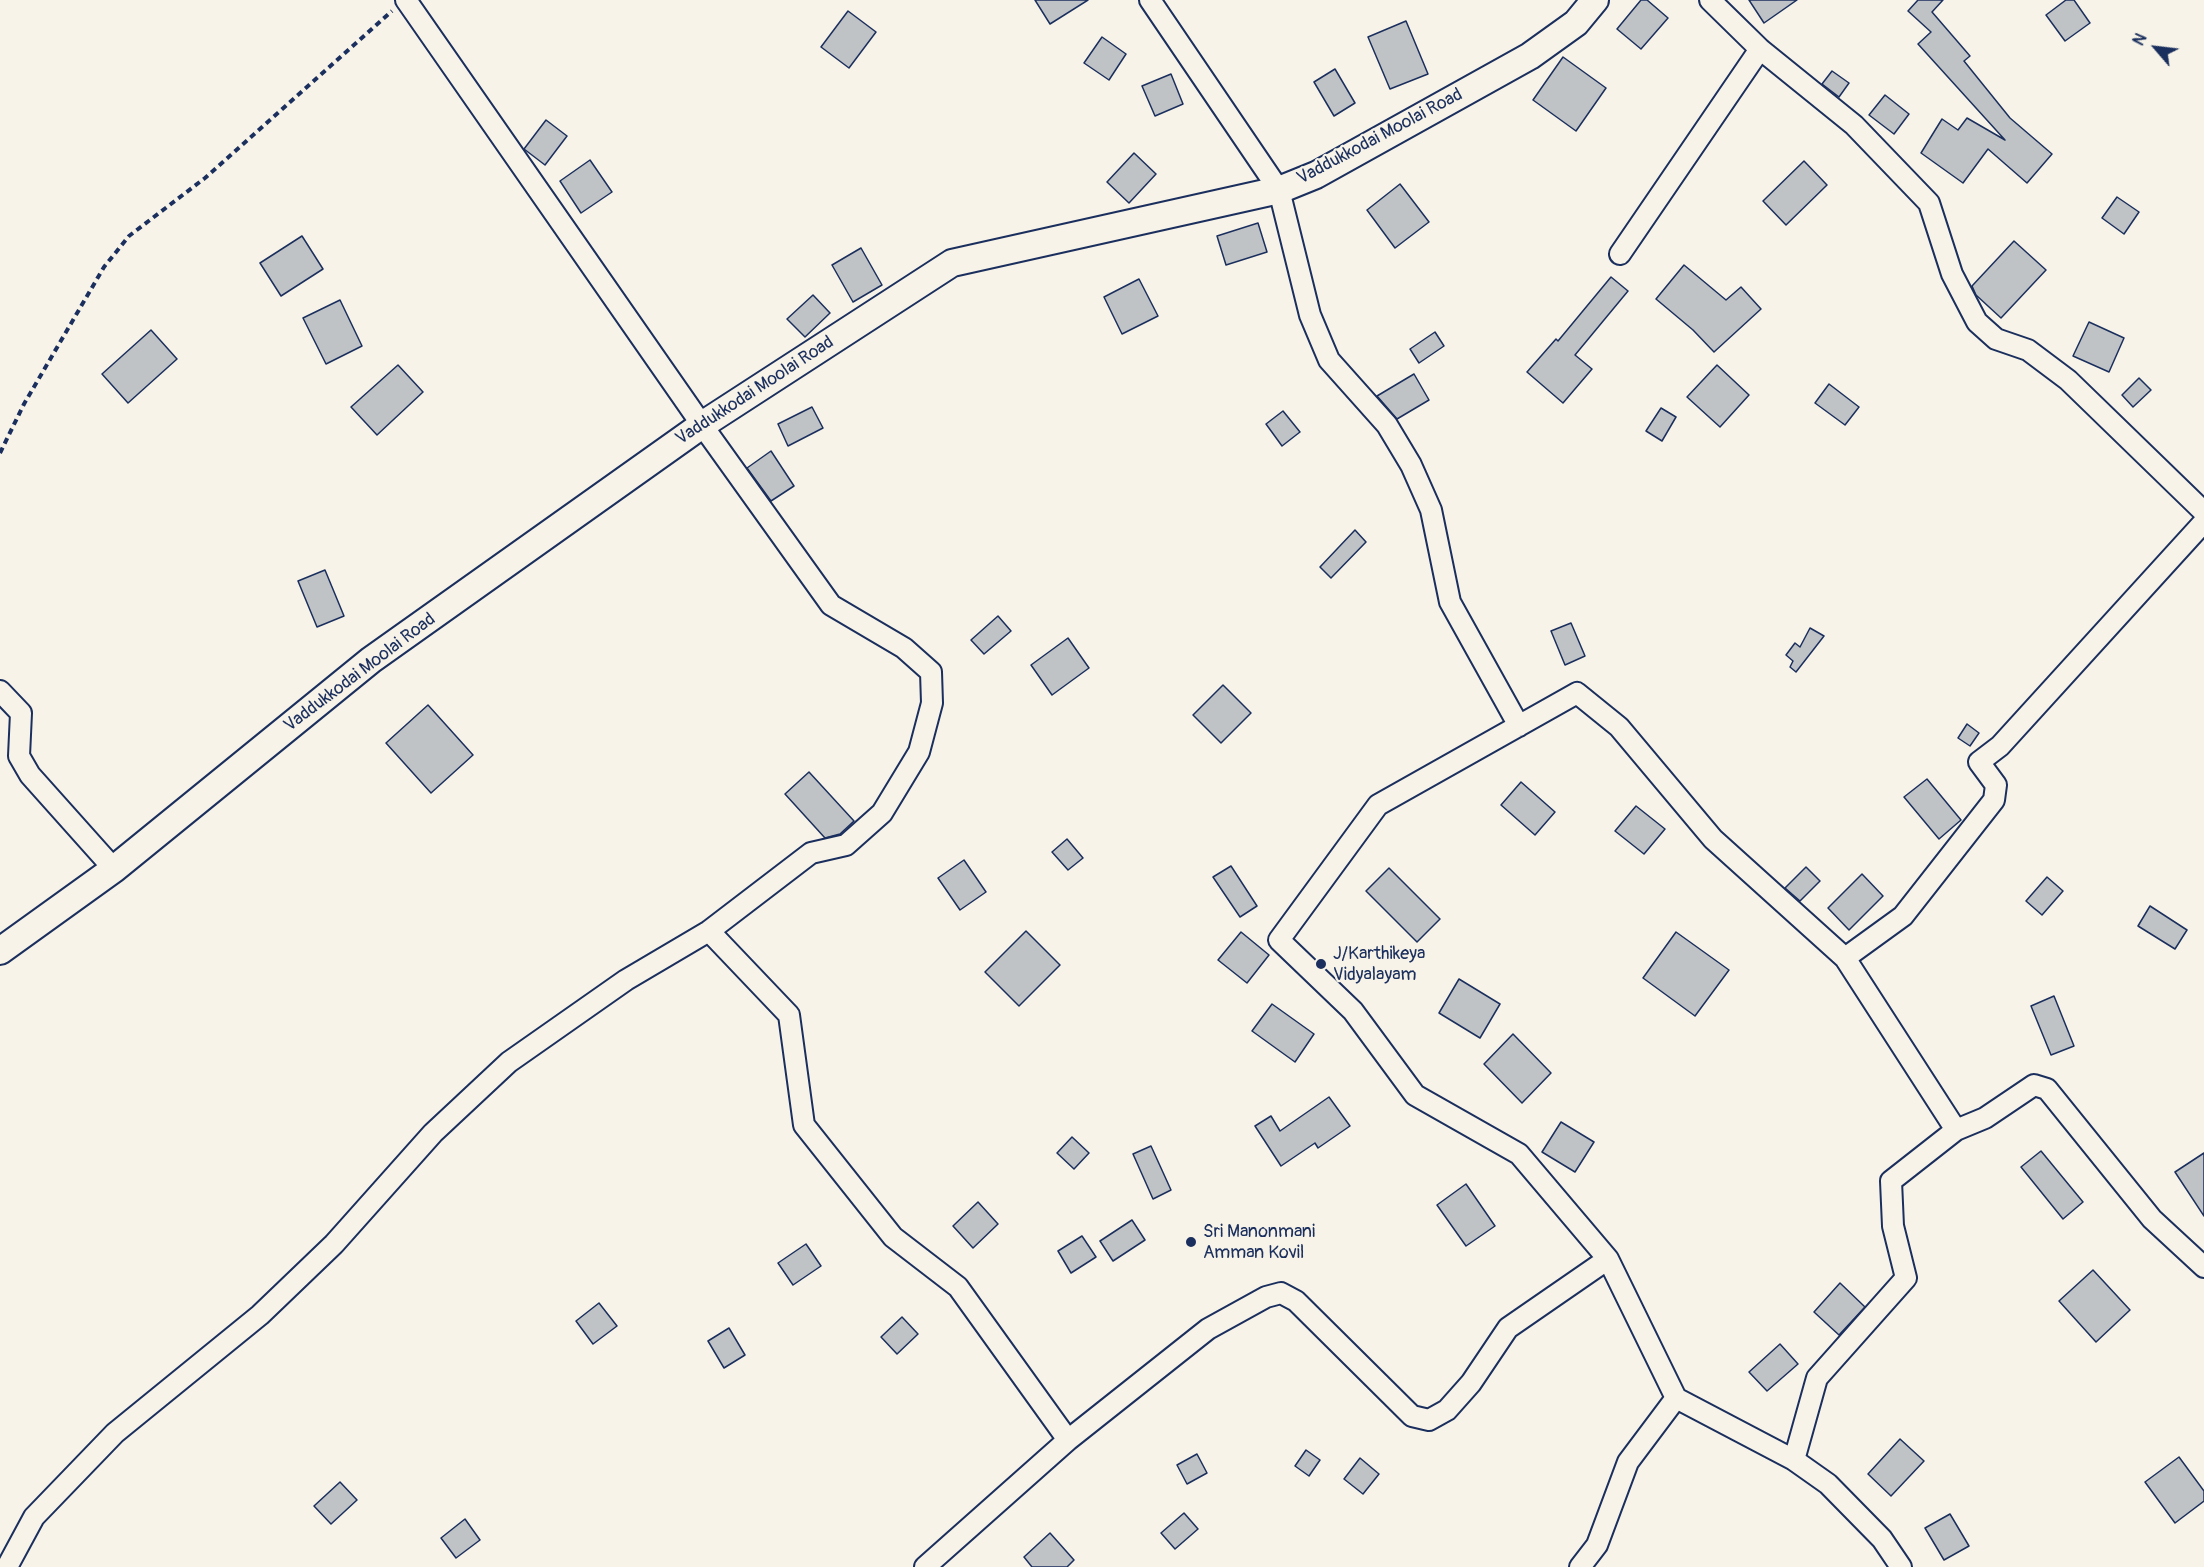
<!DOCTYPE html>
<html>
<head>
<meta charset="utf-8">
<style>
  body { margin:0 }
  #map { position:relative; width:2204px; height:1567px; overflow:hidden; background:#f7f3e8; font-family:Pangolin,sans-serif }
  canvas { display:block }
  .north { position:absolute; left:2126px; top:18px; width:60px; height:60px; -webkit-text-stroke:4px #f7f3e8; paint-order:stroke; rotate:298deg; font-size:16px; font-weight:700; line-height:24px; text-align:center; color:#1b2f5e }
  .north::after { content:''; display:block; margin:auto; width:21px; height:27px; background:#1b2f5e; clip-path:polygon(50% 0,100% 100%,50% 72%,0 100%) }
</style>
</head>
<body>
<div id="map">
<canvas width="2204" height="1567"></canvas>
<div class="north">N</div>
</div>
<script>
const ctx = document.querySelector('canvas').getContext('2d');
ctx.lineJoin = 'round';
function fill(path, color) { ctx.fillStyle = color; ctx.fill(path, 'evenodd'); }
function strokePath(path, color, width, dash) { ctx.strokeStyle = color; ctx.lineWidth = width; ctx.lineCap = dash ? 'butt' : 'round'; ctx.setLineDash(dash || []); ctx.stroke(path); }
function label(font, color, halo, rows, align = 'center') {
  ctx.font = font + ' Pangolin,sans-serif'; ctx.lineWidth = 4.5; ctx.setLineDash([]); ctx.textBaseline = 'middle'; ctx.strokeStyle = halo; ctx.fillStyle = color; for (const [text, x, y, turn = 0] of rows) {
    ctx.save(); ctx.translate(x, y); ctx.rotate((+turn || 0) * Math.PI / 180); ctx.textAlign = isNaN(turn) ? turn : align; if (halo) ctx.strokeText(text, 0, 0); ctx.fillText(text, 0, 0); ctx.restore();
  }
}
const building = new Path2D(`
  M1035,0H1088L1050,24Z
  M1641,0H1647L1668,18L1641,49L1617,29Z
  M1749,0H1797L1764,23Z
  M1918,0H1943L1932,12L1970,56L1964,61L2010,118L2052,154L2027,183L1988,149L1963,183L1921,153L1942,119L1958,130L1967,118L2005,140L1918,44L1931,32L1908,11Z
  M2066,0H2074L2090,23L2065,41L2046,15Z
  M848,11L876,32L849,68L821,47Z
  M1406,21L1428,74L1390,89L1368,37Z
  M1102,37L1126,54L1109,80L1084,63Z
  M1563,57L1606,88L1576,131L1533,100Z
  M1335,69L1355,103L1334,116L1314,82Z
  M1832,71L1849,83L1839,97L1822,84Z
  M1171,74L1183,104L1155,116L1142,86Z
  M1885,95L1909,114L1894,134L1869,115Z
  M546,120L567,136L545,165L524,149Z
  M1134,153L1156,174L1129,203L1107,182Z
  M590,160L612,192L581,213L560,181Z
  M1804,161L1827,185L1786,225L1763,201Z
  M1400,184L1429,222L1395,248L1367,210Z
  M2117,197L2139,212L2124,234L2102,218Z
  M1258,223L1267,252L1226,265L1217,236Z
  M302,236L323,269L281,296L260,263Z
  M2014,241L2046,270L2001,318L1976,295L1972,286Z
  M861,248L882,285L853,302L832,265Z
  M1684,265L1726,300L1741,287L1761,309L1714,352L1693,330L1656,299Z
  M1611,277L1628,291L1575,355L1592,369L1563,403L1527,372L1556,339L1558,341Z
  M1139,279L1158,316L1122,334L1104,297Z
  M813,295L830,313L805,337L787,319Z
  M340,300L362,346L326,364L303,318Z
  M2089,322L2124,338L2109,372L2073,356Z
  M151,330L177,359L128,403L102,374Z
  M1435,332L1444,346L1419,363L1410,349Z
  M398,365L423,392L377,435L351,407Z
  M1717,365L1749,395L1720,427L1687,397Z
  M1414,374L1429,400L1397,419L1377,396Z
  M2139,378L2151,390L2133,407L2122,395Z
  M1829,384L1859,407L1845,425L1815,403Z
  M812,407L823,428L788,446L778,424Z
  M1661,408L1676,417L1662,441L1646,431Z
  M1283,411L1300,432L1282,446L1266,424Z
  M771,451L794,486L771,501L747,468Z
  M1355,530L1366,542L1331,578L1320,567Z
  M325,570L344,616L317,627L298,581Z
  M998,616L1011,631L984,654L971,640Z
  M1571,623L1585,656L1565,665L1551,631Z
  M1810,628L1824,636L1796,672L1790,667L1793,661L1786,655L1795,643L1800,647Z
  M1068,638L1089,668L1052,695L1031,665Z
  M1223,685L1251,713L1221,743L1193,715Z
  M428,705L473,755L431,793L386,743Z
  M1967,724L1979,733L1970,746L1958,738Z
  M809,772L854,821L840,834L825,838L785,794Z
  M1927,779L1961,820L1939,839L1904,797Z
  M1521,782L1555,812L1535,835L1501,805Z
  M1636,806L1665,829L1644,854L1615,831Z
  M1067,839L1083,858L1068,870L1052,852Z
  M964,860L986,892L960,910L938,878Z
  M1231,866L1257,906L1240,917L1213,877Z
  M1806,867L1820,881L1800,901L1785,888Z
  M1389,868L1440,919L1417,942L1366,891Z
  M1862,874L1883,896L1849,930L1828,908Z
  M2047,877L2063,891L2042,915L2026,901Z
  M2150,906L2187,930L2175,949L2138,926Z
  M1026,931L1060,965L1019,1006L985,972Z
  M1241,932L1269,955L1247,983L1218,960Z
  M1676,932L1729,970L1695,1016L1643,978Z
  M1459,979L1500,1004L1480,1038L1439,1013Z
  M2054,996L2074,1046L2051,1055L2031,1006Z
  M1272,1004L1314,1034L1295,1062L1252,1031Z
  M1513,1034L1551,1073L1522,1103L1484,1064Z
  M1329,1097L1350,1126L1318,1148L1315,1143L1281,1166L1255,1126L1271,1116L1280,1131Z
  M1561,1122L1594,1142L1575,1172L1542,1152Z
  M1072,1137L1089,1153L1074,1169L1057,1153Z
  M1151,1146L1171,1190L1153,1199L1133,1154Z
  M2041,1151L2083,1202L2063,1219L2021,1167Z
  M2204,1153V1216L2175,1172Z
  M1466,1184L1495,1226L1466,1246L1437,1205Z
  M978,1202L998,1224L973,1248L953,1226Z
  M1132,1220L1145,1240L1113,1261L1100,1241Z
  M1082,1236L1096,1257L1071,1273L1058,1251Z
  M806,1244L821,1266L793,1285L778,1263Z
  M2093,1270L2130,1310L2096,1342L2059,1301Z
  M1840,1283L1865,1307L1839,1335L1814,1312Z
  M599,1303L617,1326L593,1344L576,1321Z
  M902,1317L918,1334L897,1354L881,1337Z
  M729,1328L745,1355L724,1368L708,1341Z
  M1780,1344L1798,1364L1767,1391L1749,1372Z
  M1900,1439L1924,1461L1891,1496L1868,1474Z
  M1306,1450L1320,1460L1309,1476L1295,1466Z
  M1197,1454L1207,1473L1187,1484L1177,1465Z
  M2179,1457L2204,1491V1501L2175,1523L2145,1482Z
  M1360,1458L1379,1474L1363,1494L1344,1479Z
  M340,1482L357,1500L331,1524L314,1506Z
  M1184,1513L1198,1529L1175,1549L1161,1533Z
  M1950,1514L1969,1546L1944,1560L1925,1528Z
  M465,1519L480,1540L456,1558L441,1538Z
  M1050,1533L1074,1560L1067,1567H1032L1024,1557Z`);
fill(building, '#c0c3c5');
strokePath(building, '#1b2f5e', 1.5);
const minor = new Path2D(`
  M1150,0L1279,190L1310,315L1329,360L1387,425L1411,465L1431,510L1450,602L1519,726
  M1710,0L1760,49L1854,125L1929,203L1952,274L1977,322L1996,339L2028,350L2068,380L2204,512
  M1620,254L1760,49
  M0,691L21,713L19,756L30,775L114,869
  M709,931L789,1015L804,1125L893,1237L958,1287L1068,1440
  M1845,958L1956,1130L1985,1118L2034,1085L2047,1089L2152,1219L2204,1267
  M1794,1460L1817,1378L1906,1278L1893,1226L1891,1181L1956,1130
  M7,1567L34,1517L115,1433L260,1315L334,1244L433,1133L509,1062L626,980L709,931L811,853L846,845L882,813L919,752L932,703L931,672L904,648L831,605L702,425L406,0
  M925,1567L1068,1440L1208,1329L1266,1297L1281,1293L1296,1301L1412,1416L1429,1420L1447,1410L1471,1383L1508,1328L1608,1259
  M1580,1567L1597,1545L1628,1462L1676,1398
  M1901,1567L1882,1539L1828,1484L1794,1460L1676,1398L1608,1259L1519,1154L1415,1095L1353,1011L1279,940L1378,805L1577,693L1619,727L1713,839L1845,958L1903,916L1994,800L1996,785L1979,762L2000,746L2204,522`);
const tertiary = new Path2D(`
  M0,951L114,869L371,660L702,425L952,263L1279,190L1316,175L1530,56L1576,23L1595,0`);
strokePath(minor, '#1b2f5e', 24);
strokePath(tertiary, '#1b2f5e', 30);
strokePath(new Path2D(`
  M0,453L24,404L104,267L129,236L205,178L392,11`), '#1b2f5e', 4, [6, 4.5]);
strokePath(minor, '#f7f3e8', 20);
strokePath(tertiary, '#f7f3e8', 26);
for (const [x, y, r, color] of [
  [1321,964,6,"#1b2f5e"],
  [1191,1242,6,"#1b2f5e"]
]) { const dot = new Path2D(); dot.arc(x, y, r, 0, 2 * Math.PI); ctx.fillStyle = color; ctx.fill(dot); strokePath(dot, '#f7f3e8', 2); }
label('18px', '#1b2f5e', '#f7f3e8', [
  ["Vaddukkodai Moolai Road",1380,137,-28],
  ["Vaddukkodai Moolai Road",755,391,-33],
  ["Vaddukkodai Moolai Road",360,673,-37]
]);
label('18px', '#1b2f5e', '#f7f3e8', [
  ["J/Karthikeya",1333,954],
  ["Vidyalayam",1333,975],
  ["Sri Manonmani",1203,1232],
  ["Amman Kovil",1203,1253]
], 'left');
</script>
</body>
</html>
